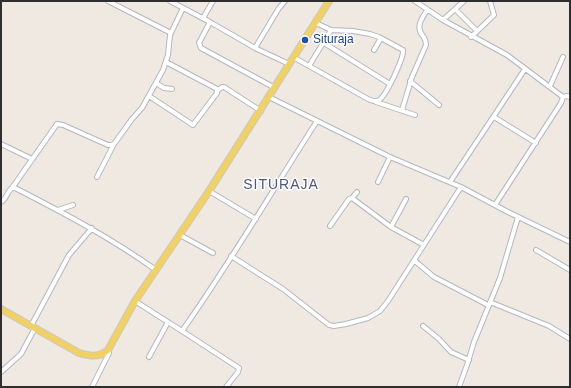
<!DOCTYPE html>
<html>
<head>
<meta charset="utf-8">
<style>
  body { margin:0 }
  #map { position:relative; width:571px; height:388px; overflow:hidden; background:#efe9e1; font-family:Arial,sans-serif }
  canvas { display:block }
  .frame { position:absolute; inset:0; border:2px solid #2e2e2e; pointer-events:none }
</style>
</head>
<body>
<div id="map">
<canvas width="571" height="388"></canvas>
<div class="frame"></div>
</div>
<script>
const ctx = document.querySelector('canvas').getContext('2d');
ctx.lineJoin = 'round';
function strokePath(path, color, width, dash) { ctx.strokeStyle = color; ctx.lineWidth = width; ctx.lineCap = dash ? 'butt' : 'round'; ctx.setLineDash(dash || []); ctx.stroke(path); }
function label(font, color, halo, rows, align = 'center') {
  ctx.font = font + ' Arial,sans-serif'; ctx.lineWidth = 3; ctx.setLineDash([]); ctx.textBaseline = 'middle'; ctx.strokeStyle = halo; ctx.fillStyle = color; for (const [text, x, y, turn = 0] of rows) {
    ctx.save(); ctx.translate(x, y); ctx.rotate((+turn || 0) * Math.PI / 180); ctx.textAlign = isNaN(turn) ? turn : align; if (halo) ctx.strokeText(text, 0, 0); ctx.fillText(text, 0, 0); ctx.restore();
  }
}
const minor = new Path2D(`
  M108,1L171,33
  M170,1L210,22L255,48L289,64
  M415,1L443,20L507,55L563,97L561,103L495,205
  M455,9L477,31
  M203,18L213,1
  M443,20L464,1
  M210,22L199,43L201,48L275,88
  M471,37L494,15L490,1
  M324,43L390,84
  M255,48L279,8L285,1
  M374,50L381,38
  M293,57L368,99C371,100 376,103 379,100C386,96 404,58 403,50L379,37L370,34L353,31L331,30L316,23
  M309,66L331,30
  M410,81L439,105
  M156,83L164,88L172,89
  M550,86L563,57
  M217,91L222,87H224L261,111
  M149,96L193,125L217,93V89L166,62
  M269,97L390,157L461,187L506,211L570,242
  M563,97L567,96L570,97
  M376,102L415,115
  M402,110L412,77L426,45C426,40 425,39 423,36C415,27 422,18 427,10
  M494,117L536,143
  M1,144L32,159
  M97,177L114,144
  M378,182L390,157
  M450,182L525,69
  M12,188L57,124L63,125L108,145H111L114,144L132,119L142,108L163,70L168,55L170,35L183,8
  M209,191L256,219
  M352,198L357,192
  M1,202C7,199 7,191 12,188H15C64,213 111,238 156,270
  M58,210L73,205
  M330,226L349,199L352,198L391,227L424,245
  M391,227L406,199
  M180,235L213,253
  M536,250L570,270
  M231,256L283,289L329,325L334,326L346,324L368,318L380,311L388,301L461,187
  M415,261L434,277L488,305
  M135,301L182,331C230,263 272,191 317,121
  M490,302L549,326L570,339
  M31,326L69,255L92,228
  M423,326L439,339L451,352L469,360
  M182,331L239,368L238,372L226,387
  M149,357L168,322
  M1,372L21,354L35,328
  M92,387L109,353V348
  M459,387L467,365L474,342L500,278L518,217`);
const primary = new Path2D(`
  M1,309L79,353C89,356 99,358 108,350L135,301L209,191L329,1`);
strokePath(minor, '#b4b7c1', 6);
strokePath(primary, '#c9c9c9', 8);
strokePath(minor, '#fff', 4);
strokePath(primary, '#f2d163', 6);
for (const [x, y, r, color] of [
  [305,40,4,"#1a4fb4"]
]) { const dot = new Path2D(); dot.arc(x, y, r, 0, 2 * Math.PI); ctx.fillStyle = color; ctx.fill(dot); strokePath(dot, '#fff', 1.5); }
label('12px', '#164399', '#fff', [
  ["Situraja",313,40]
], 'left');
ctx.letterSpacing = '1px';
label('14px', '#4d5680', '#fff', [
  ["SITURAJA",281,185]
]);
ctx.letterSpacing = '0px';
</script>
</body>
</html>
